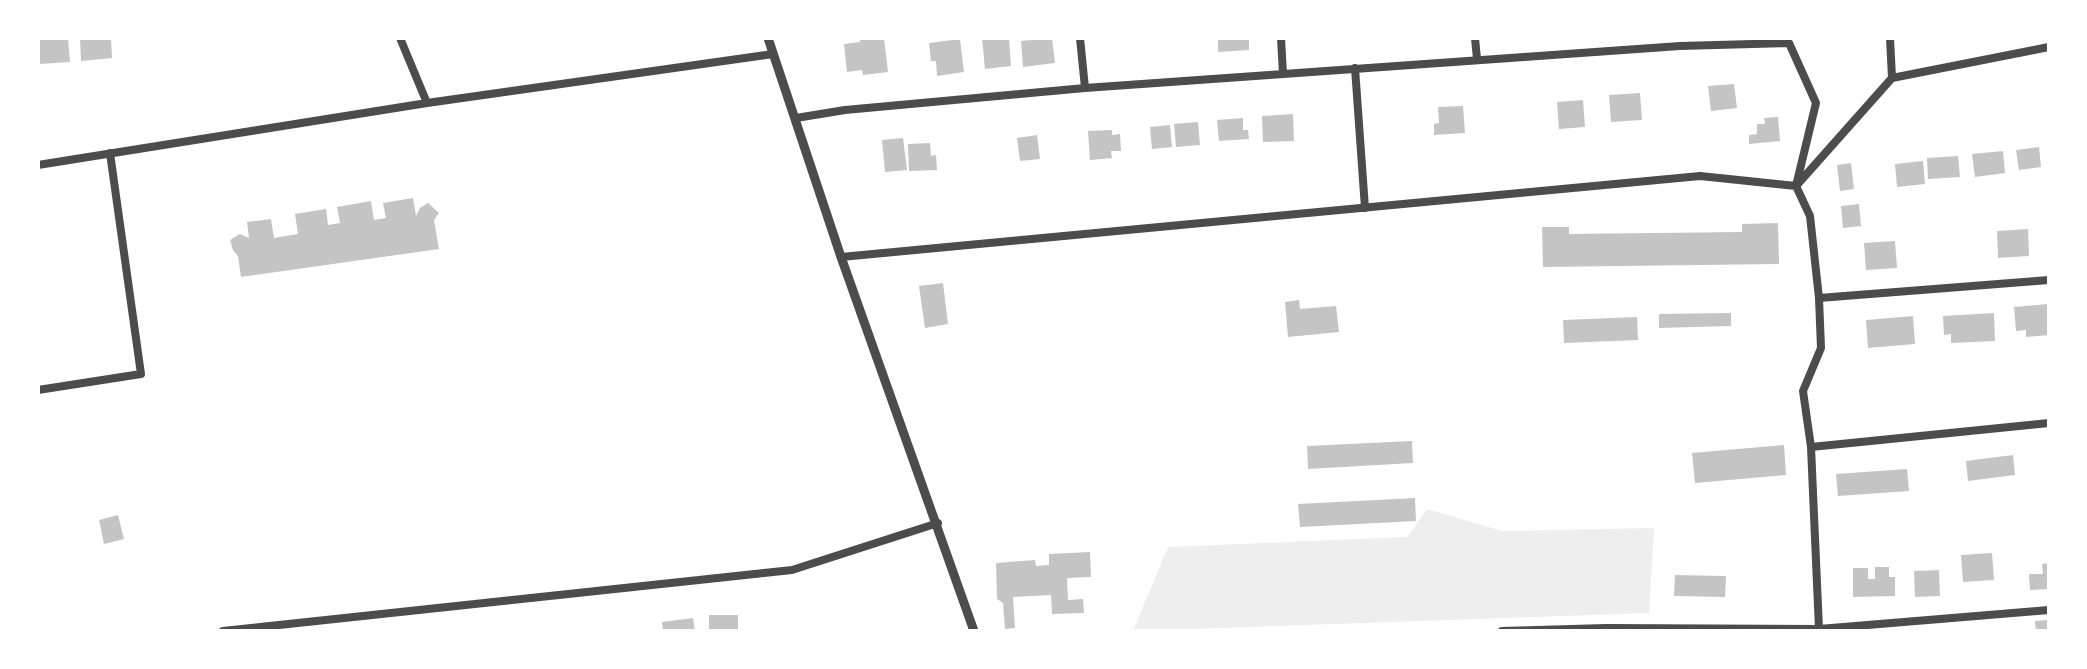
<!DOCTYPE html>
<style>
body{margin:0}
#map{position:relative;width:2087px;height:669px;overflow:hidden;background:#fff;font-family:"DM Sans",sans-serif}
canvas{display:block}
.frame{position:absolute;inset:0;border:40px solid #fff;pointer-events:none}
</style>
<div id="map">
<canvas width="2087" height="669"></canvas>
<div class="frame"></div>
</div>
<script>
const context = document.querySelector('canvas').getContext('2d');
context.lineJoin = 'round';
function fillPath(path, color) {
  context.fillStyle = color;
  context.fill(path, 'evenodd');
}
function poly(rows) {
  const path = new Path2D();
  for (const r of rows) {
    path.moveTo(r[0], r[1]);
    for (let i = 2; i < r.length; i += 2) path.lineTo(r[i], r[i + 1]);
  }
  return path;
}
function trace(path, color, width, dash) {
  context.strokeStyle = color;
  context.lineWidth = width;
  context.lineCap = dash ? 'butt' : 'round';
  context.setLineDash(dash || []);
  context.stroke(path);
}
fillPath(poly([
 [1427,509,1502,531,1654,528,1649,613,1133,631,1168,547,1407,537]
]), '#eee');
fillPath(poly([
 [38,38,68,38,70,62,39,64],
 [80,38,111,38,112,58,81,61],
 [860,38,884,38,888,72,863,75,862,70,847,72,844,44,860,42],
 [982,38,1009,38,1011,66,985,69],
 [1052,38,1055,63,1023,67,1021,41],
 [1218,38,1249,38,1249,50,1218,52],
 [960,39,964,72,937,76,936,61,931,61,929,43],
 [1734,84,1737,108,1711,111,1708,86],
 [1640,93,1642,120,1611,122,1609,95],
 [1583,100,1585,127,1559,129,1557,102],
 [1463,106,1465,133,1434,135,1434,124,1439,123,1438,107],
 [1293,114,1294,141,1263,142,1262,116],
 [1778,117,1780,141,1749,144,1749,135,1757,134,1757,124,1765,124,1764,118],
 [1243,118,1243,130,1248,130,1249,139,1219,141,1217,120],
 [1198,122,1200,145,1176,147,1174,124],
 [1170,125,1172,147,1152,149,1150,127],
 [1112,130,1112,135,1120,134,1121,151,1111,151,1112,158,1090,160,1088,131],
 [1037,135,1040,159,1020,161,1017,138],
 [903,138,907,170,885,172,882,140],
 [930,143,931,156,936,155,937,170,909,171,908,144],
 [2039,147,2041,167,2019,170,2016,150],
 [2003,151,2005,173,1975,177,1972,154],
 [1958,156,1960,177,1928,179,1927,158],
 [1923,161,1925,184,1897,187,1895,164],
 [1851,163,1854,189,1840,191,1837,165],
 [413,198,416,216,420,208,428,203,439,213,434,220,439,249,241,277,238,256,233,250,230,240,240,234,249,238,247,222,271,219,274,238,298,234,295,214,326,209,328,225,340,223,337,207,371,201,374,220,386,218,383,203],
 [1859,204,1861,226,1843,228,1841,206],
 [1778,223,1779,264,1543,267,1542,227,1569,227,1569,234,1742,232,1742,224],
 [2028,229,2029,256,1998,258,1997,231],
 [1895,241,1897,268,1866,270,1864,243],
 [943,283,948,324,925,328,919,286],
 [1299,300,1300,309,1336,306,1339,332,1288,337,1285,302],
 [2049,304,2049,335,2026,337,2026,330,2016,331,2014,307],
 [1731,313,1731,326,1659,328,1659,314],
 [1994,313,1995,341,1951,343,1951,334,1944,335,1943,316],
 [1913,316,1915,344,1868,348,1866,320],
 [1637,317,1638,340,1564,343,1563,320],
 [1412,441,1413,463,1308,469,1307,446],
 [1784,445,1786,475,1695,483,1692,453],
 [2013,455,2015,475,1968,481,1966,461],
 [1907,469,1909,491,1838,496,1836,474],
 [1415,498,1416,521,1300,527,1298,504],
 [118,515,124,539,104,544,99,520],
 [1090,552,1091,577,1067,578,1068,600,1083,599,1084,613,1052,614,1051,595,1013,597,1015,628,1005,629,1003,603,997,599,996,563,1035,560,1036,566,1049,565,1049,554],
 [1992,553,1994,580,1963,582,1961,555],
 [2049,563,2049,589,2030,590,2029,574,2043,574,2042,564],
 [1875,567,1889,567,1889,577,1895,577,1895,596,1853,597,1853,568,1868,568,1868,579,1875,579],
 [1939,570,1940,596,1915,597,1914,571],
 [1675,575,1726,576,1725,597,1674,596],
 [709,615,738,615,738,631,709,631],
 [693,618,695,631,663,631,662,622],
 [2049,620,2049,631,2036,631,2035,621]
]), '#c4c4c4');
trace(poly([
 [400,38,427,103],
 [1080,38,1085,88],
 [1281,38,1283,74],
 [1475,38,1477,59],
 [1355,68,1365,208],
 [1892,78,2049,47],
 [796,118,845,110,1085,88,1680,46,1789,43,1816,103,1796,186,1810,216,1819,298,1821,348,1803,391,1811,447,1819,629],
 [38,165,427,103,773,54],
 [1796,186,1892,78,1890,38],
 [841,257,1700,176,1796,186],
 [1819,298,2049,280],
 [38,390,141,374,110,153],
 [1811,447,2049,423],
 [223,631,792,570,938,523],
 [1502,631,1606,628,1819,629,2049,610]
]), '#4c4c4c', 8);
trace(poly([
 [768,38,841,257,974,631]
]), '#4c4c4c', 9);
</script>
